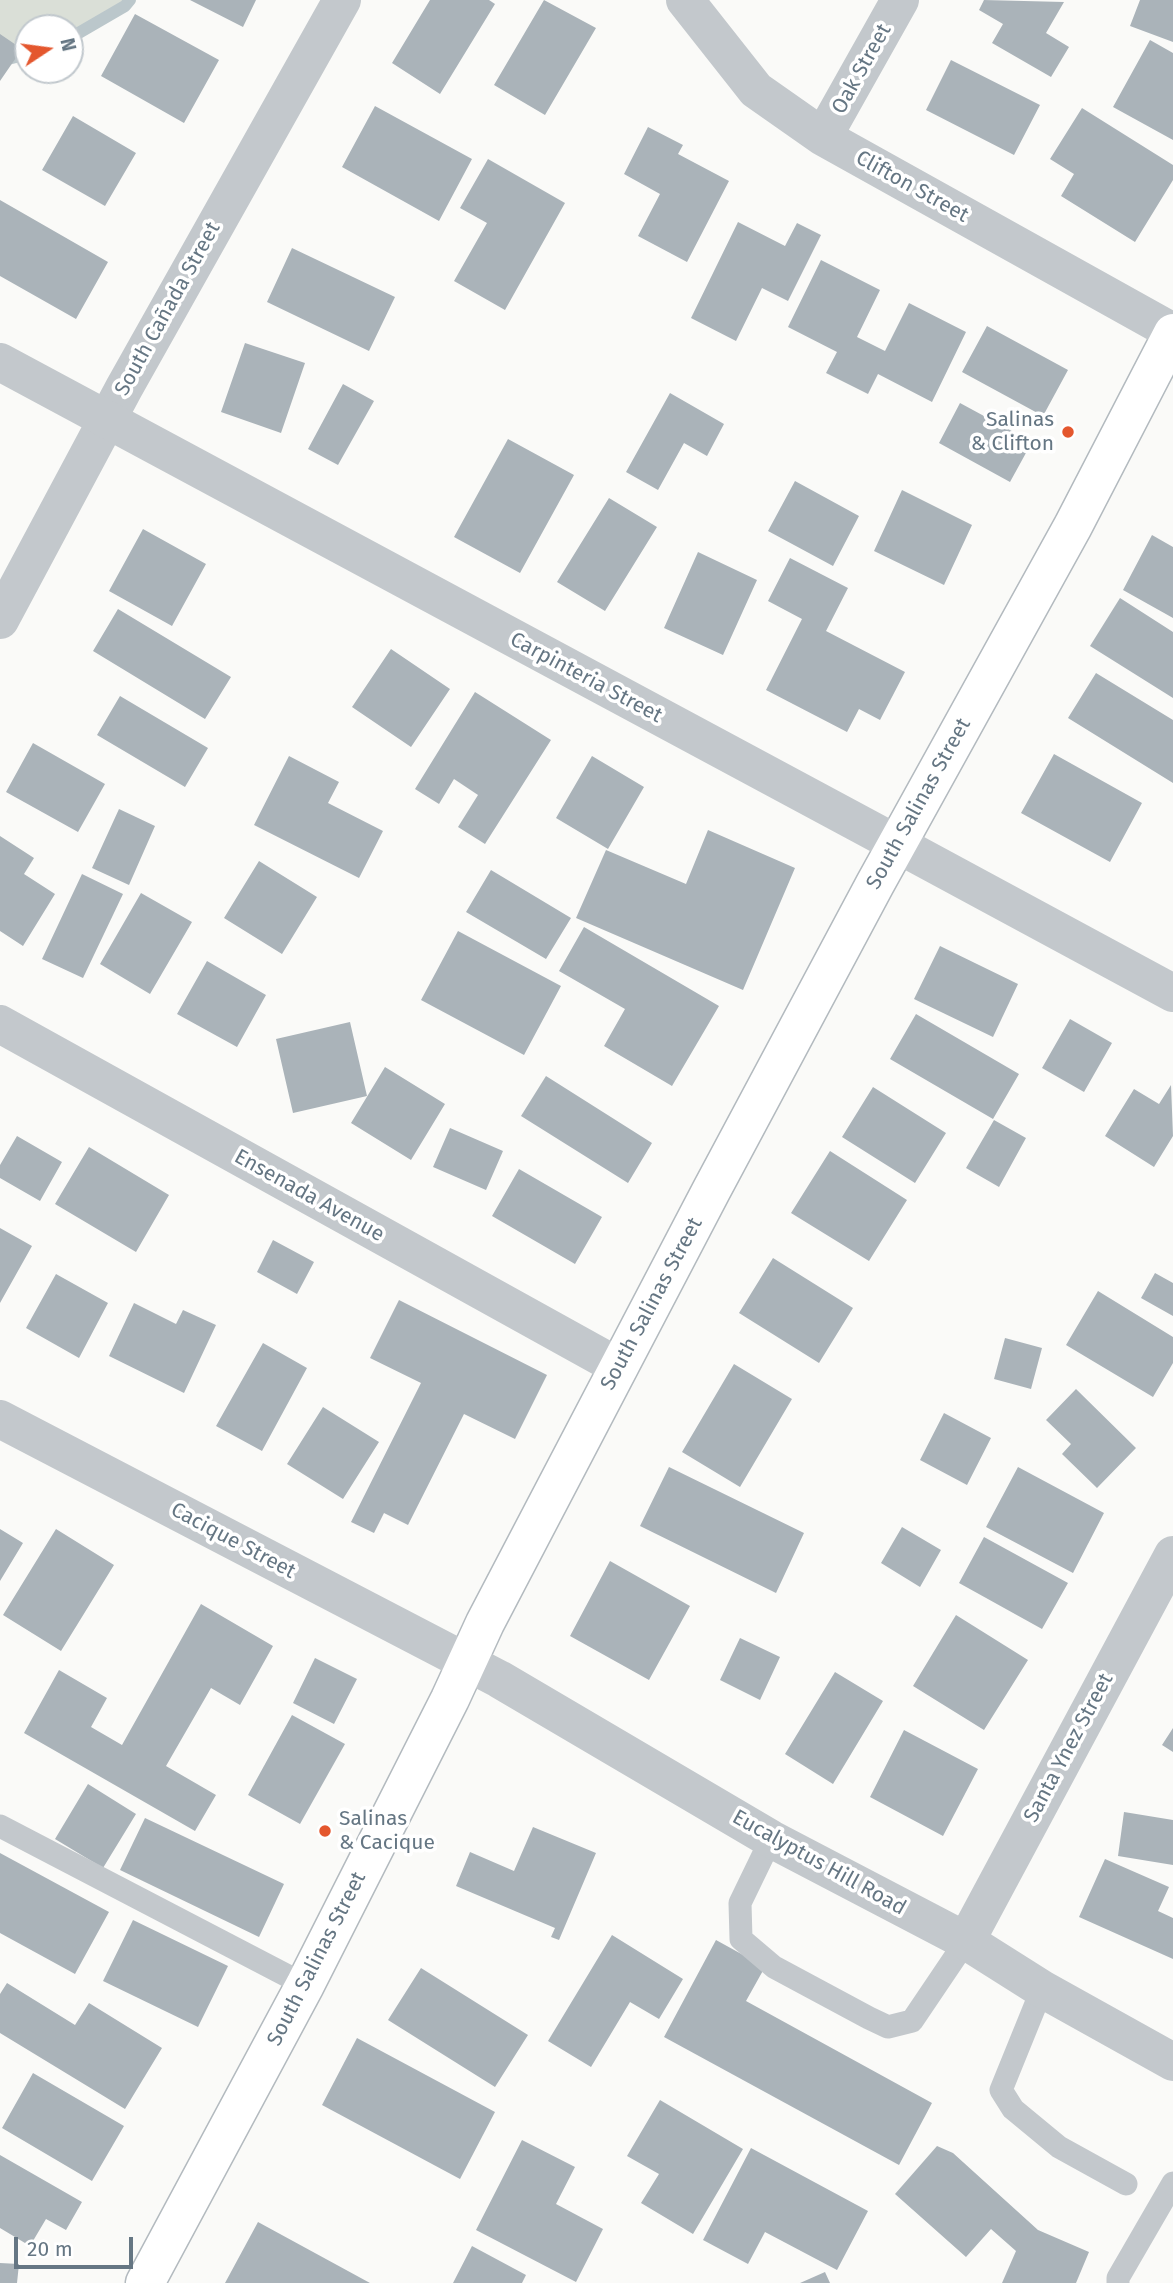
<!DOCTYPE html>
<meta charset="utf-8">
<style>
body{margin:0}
#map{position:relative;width:1173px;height:2283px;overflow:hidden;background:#fafaf8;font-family:"Fira Sans",sans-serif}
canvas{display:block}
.north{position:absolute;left:14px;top:14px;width:70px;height:70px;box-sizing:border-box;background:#fff;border:2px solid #c1c8cd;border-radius:50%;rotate:77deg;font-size:19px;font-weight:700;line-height:28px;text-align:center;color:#657683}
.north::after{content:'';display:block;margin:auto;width:24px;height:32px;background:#e4572e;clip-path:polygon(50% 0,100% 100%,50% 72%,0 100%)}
.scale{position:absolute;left:14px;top:2237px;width:119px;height:32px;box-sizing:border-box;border:4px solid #657683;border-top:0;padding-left:9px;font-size:21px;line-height:24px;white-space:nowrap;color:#657683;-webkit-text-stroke:5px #fff;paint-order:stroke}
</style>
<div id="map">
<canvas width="1173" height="2283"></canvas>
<div class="north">N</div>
<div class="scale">20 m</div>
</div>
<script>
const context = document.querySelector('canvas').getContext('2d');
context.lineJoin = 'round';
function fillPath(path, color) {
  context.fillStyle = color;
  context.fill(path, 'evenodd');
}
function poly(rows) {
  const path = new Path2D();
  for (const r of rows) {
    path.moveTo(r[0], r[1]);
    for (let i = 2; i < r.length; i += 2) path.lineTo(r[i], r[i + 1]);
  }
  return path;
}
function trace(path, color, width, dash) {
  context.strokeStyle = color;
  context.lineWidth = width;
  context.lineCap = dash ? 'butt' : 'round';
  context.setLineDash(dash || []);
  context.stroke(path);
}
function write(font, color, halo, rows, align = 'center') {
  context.font = font + ' "Fira Sans",sans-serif';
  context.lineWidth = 7;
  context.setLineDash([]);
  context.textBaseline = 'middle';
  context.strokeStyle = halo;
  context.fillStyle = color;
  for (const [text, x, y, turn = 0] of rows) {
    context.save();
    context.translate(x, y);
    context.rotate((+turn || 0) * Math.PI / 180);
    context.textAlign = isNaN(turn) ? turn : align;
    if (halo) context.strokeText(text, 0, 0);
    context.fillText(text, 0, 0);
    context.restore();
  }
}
fillPath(poly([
 [0,0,130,0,125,6,70,38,70,28,28,28,28,54,0,61]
]), '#dadfd7');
trace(poly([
 [70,38,125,6,130,0],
 [0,61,28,54]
]), '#bbc7cb', 12);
fillPath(poly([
 [190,0,256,0,243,27],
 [430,0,489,0,495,4,440,94,392,63],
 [544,0,596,28,545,115,494,85],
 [984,0,1064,2,1046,33,1069,47,1051,77,992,43,1003,24,979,10],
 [1140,0,1173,0,1173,42,1130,26],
 [135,14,219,60,184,123,101,76],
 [0,34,22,49,0,81],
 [1150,40,1173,53,1173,140,1113,107],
 [951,60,1040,105,1014,155,926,110],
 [375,106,472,159,439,221,342,167],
 [1082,108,1173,165,1173,180,1135,242,1061,196,1074,174,1050,159],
 [73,116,136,153,105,206,42,170],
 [648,127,683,145,678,154,729,181,687,262,638,236,660,194,624,174],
 [488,159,565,203,505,310,454,281,487,223,460,208],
 [0,200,108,262,76,319,0,276],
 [738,222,785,246,797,223,821,235,788,301,762,288,736,341,691,318],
 [292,248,395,297,369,351,267,302],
 [821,260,880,290,857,337,885,351,909,303,966,332,932,402,878,374,868,394,826,373,837,352,788,327],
 [987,326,1068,370,1043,416,962,372],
 [245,343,305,363,281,433,221,412],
 [343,384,374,401,338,465,308,449],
 [670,393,724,424,707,456,684,443,658,490,626,472],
 [960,403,1032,442,1010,482,939,443],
 [508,439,574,475,520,573,454,537],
 [795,481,859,516,833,566,768,531],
 [902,490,972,525,944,585,874,551],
 [609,498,657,527,605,611,557,582],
 [143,529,206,564,172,626,109,591],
 [1152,535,1173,547,1173,618,1123,590],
 [698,552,757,580,723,655,664,628],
 [790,558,848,588,826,631,905,672,880,720,859,709,847,732,766,690,802,619,768,601],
 [1120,598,1173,632,1173,698,1090,646],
 [118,609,231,677,205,719,93,651],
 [391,649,450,689,411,747,352,707],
 [1096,673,1173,720,1173,783,1068,718],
 [475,692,551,740,485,844,458,827,478,795,454,779,439,804,415,789],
 [120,696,208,748,185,787,97,735],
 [33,743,105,784,78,832,6,792],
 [1054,754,1142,803,1110,862,1021,813],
 [289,756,339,782,328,803,383,831,359,878,254,825],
 [592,756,644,787,608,849,556,818],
 [119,809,155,826,129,885,92,868],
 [708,830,795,868,743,990,576,918,606,850,686,884],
 [0,836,34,858,24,874,55,894,23,946,0,931],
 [259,861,317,897,282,954,224,918],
 [491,870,571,918,546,959,466,912],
 [82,874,123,894,83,978,42,959],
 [141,893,192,922,150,994,100,964],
 [584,927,719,1006,672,1086,604,1046,625,1009,559,971],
 [458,931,561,986,524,1055,421,1000],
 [940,946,1018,984,993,1037,914,999],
 [207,961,266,995,237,1047,177,1014],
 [916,1014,1019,1074,993,1119,890,1059],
 [1070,1019,1112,1043,1084,1092,1042,1068],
 [350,1022,367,1096,293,1113,276,1039],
 [385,1067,445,1104,411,1160,351,1123],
 [546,1076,652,1143,628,1183,521,1116],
 [1171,1085,1173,1136,1154,1167,1105,1136,1134,1089,1159,1104],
 [873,1087,946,1133,915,1183,842,1137],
 [994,1120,1026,1138,999,1187,966,1168],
 [450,1128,503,1151,486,1190,433,1167],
 [17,1136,62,1162,40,1201,0,1178,0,1165],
 [89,1147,169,1195,136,1252,55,1204],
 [830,1151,907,1200,869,1261,791,1213],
 [519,1169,602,1217,575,1264,492,1216],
 [0,1228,32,1246,0,1303],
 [273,1240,314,1262,297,1294,257,1272],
 [773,1258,853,1308,819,1363,739,1313],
 [1155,1273,1173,1283,1173,1316,1141,1298],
 [56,1274,108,1303,79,1358,26,1328],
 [1098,1291,1173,1337,1173,1363,1153,1397,1066,1345],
 [399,1300,547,1375,515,1439,464,1414,408,1525,384,1513,374,1533,351,1522,421,1383,370,1358],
 [134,1303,176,1324,183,1310,216,1325,184,1393,109,1356],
 [1005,1338,1042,1348,1031,1389,994,1379],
 [263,1343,307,1368,262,1451,216,1426],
 [734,1364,792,1399,740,1487,682,1452],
 [1076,1389,1136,1448,1097,1488,1062,1454,1071,1444,1046,1420],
 [323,1407,379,1442,343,1499,287,1464],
 [944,1413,991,1438,967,1485,920,1460],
 [669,1467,804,1533,776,1593,640,1526],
 [1018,1467,1104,1513,1073,1573,986,1527],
 [902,1527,941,1550,920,1587,881,1563],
 [0,1529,23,1543,0,1581],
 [56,1529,114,1565,61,1651,3,1615],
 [984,1537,1068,1583,1042,1629,959,1583],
 [610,1561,690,1606,649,1680,570,1636],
 [201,1604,273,1646,240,1705,211,1688,166,1766,216,1795,195,1831,24,1733,59,1670,107,1698,91,1727,122,1745],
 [956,1615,1028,1660,984,1730,913,1686],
 [740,1638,780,1657,760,1700,720,1680],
 [315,1658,357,1679,334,1724,293,1703],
 [835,1672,883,1701,833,1784,785,1754],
 [292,1715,345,1744,300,1824,248,1795],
 [1173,1728,1173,1752,1162,1745],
 [904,1730,978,1769,943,1836,870,1797],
 [88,1784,136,1814,103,1868,55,1839],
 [1124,1812,1173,1820,1173,1865,1118,1856],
 [145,1818,284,1884,259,1937,120,1870],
 [533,1827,596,1853,559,1940,551,1937,555,1928,456,1886,470,1852,514,1871],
 [0,1853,109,1912,75,1974,0,1933],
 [1105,1859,1169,1887,1158,1911,1173,1918,1173,1959,1079,1917],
 [133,1920,228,1966,198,2027,103,1981],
 [612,1935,683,1979,659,2019,630,2002,591,2067,548,2041],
 [716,1940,765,1967,746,2001,932,2103,899,2165,664,2037],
 [421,1968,528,2035,495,2087,388,2020],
 [7,1983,75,2025,89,2003,162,2048,125,2109,0,2033,0,1994],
 [357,2038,495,2112,460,2179,322,2105],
 [33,2073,124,2126,92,2181,2,2128],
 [660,2100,743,2149,693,2234,641,2203,659,2174,627,2156],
 [522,2140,575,2167,556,2204,603,2229,576,2282,476,2230],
 [937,2146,953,2153,1038,2230,1089,2252,1076,2283,1002,2283,1016,2251,991,2229,966,2257,895,2194],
 [751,2148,868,2211,837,2270,765,2232,748,2264,703,2240],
 [0,2155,82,2202,66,2230,46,2219,30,2246,0,2228],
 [258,2222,370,2283,225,2283],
 [472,2246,526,2275,522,2283,453,2283],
 [0,2263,19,2264,17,2283,0,2283],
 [825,2272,830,2283,800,2283]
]), '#aab3b9');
const secondary = poly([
 [145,2283,305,1985,450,1699,485,1623,711,1191,875,884,1073,526,1173,333]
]);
trace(secondary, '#b3babf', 41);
trace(poly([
 [0,1826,305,1985],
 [771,1839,740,1903,741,1939,774,1967,869,2018,888,2027,912,2021,966,1941],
 [1042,1989,1001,2090,1013,2109,1059,2147,1126,2184],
 [1118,2283,1118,2278,1173,2183]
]), '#c3c8cc', 23);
trace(poly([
 [685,0,756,90,823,137,1173,332],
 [823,137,900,0],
 [0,620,124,388,342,0],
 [897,844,1173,993],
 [0,1024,619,1367],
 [0,1419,499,1679,771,1839,966,1941,1042,1989,1173,2062],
 [966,1941,1173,1555]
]), '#c3c8cc', 38);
trace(poly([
 [0,362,897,844]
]), '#c3c8cc', 38);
trace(secondary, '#fff', 38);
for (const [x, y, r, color] of [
 [1068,432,7,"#e4572e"],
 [325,1831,7,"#e4572e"]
]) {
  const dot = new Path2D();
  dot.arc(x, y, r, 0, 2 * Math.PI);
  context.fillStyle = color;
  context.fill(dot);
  trace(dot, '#fff', 2.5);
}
write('21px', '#657683', '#fff', [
 ["Oak Street",862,69,-61],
 ["Clifton Street",912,187,29],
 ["South Cañada Street",168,309,-61],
 ["Carpinteria Street",586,678,28],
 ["South Salinas Street",919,804,-61],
 ["Ensenada Avenue",309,1196,29],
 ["South Salinas Street",652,1304,-62],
 ["Cacique Street",233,1541,28],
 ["Santa Ynez Street",1069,1748,-62],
 ["Eucalyptus Hill Road",819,1863,29],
 ["South Salinas Street",317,1959,-63]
]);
write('21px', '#657683', '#fff', [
 ["Salinas",1054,420],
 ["& Clifton",1054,444],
 ["Salinas",339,1819,"left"],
 ["& Cacique",339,1843,"left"]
], 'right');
</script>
